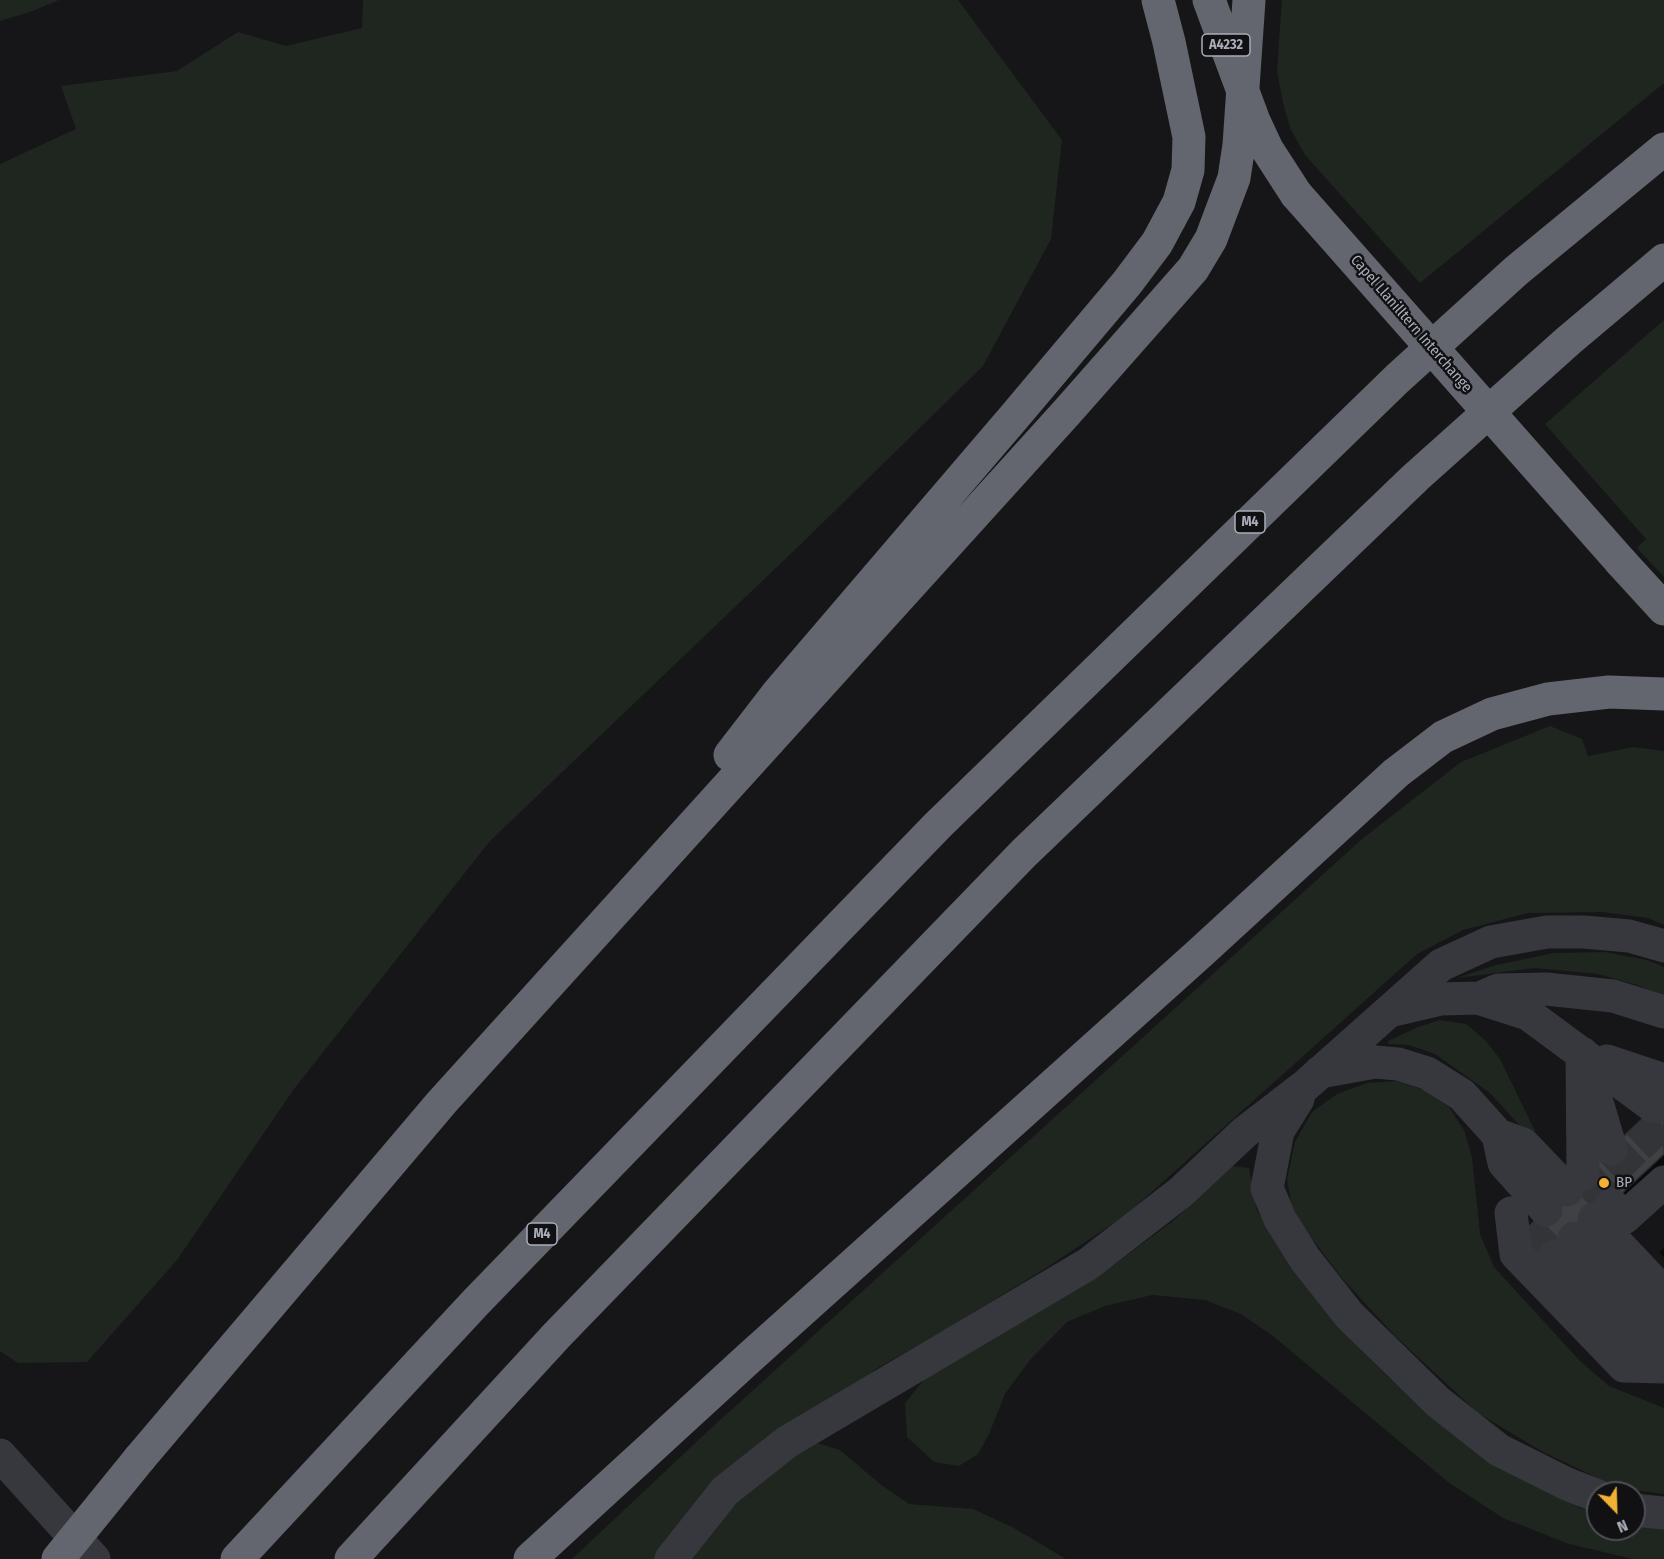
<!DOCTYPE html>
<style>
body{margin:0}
#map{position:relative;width:1664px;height:1559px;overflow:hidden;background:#161618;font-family:"Fira Sans Condensed",sans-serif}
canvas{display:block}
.north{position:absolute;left:1586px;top:1481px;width:60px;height:60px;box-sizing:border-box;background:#111113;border:2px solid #4d4f55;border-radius:50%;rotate:157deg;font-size:16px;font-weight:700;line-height:24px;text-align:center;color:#a8adb8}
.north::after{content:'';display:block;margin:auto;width:21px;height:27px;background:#f2b134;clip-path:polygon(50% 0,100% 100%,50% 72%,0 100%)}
</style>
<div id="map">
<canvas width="1664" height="1559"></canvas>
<div class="north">N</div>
</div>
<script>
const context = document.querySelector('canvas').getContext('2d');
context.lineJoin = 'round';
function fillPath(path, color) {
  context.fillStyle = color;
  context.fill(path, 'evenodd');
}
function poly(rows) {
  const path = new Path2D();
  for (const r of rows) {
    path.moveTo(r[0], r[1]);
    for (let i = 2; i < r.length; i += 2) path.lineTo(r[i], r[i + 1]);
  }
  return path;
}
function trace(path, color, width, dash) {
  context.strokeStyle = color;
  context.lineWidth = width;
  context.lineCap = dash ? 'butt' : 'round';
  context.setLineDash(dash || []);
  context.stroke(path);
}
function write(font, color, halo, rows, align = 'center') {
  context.font = font + ' "Fira Sans Condensed",sans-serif';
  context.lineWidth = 5;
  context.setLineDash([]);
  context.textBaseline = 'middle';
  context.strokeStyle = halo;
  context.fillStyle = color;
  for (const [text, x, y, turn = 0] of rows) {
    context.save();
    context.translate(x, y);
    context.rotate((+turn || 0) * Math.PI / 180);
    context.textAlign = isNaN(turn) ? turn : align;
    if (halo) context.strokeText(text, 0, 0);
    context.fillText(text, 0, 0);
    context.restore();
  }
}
fillPath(poly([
 [0,0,59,0,33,11,0,21],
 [363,0,958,0,1062,140,1051,239,983,366,800,545,490,841,294,1089,177,1260,87,1362,18,1363,0,1351,0,164,76,129,61,86,177,71,238,32,286,46,362,28],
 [1282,0,1664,0,1664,83,1420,283,1305,155,1291,130,1283,103,1277,71],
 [1664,320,1664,577,1637,548,1646,539,1545,424],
 [1550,726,1582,739,1588,756,1633,747,1664,751,1664,925,1648,918,1602,912,1528,913,1463,930,1417,954,1126,1215,1046,1268,945,1330,876,1369,658,1559,572,1559,708,1431,1362,839,1461,762],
 [1605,952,1647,960,1664,967,1664,997,1637,985,1598,974,1535,968,1457,978,1496,965,1554,953],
 [1440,1020,1466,1024,1485,1040,1500,1059,1535,1131,1531,1138,1490,1093,1435,1054,1409,1045,1388,1044,1388,1041,1418,1027],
 [1396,1081,1424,1090,1449,1107,1464,1130,1472,1157,1480,1234,1494,1267,1580,1361,1609,1386,1664,1408,1664,1494,1619,1488,1543,1452,1478,1413,1394,1335,1341,1277,1302,1225,1291,1204,1287,1179,1295,1142,1312,1112,1337,1094,1367,1083],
 [1232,1166,1249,1168,1257,1210,1293,1269,1328,1315,1387,1376,1453,1434,1578,1503,1578,1507,1598,1513,1598,1529,1634,1529,1634,1522,1664,1529,1664,1559,1633,1559,1569,1544,1503,1518,1448,1482,1273,1336,1241,1314,1205,1300,1152,1295,1105,1306,1067,1322,1030,1360,1005,1394,989,1434,978,1454,959,1466,934,1462,907,1437,905,1403,932,1370,1114,1265,1173,1221],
 [817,1443,840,1450,880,1484,909,1504,973,1509,1012,1527,1066,1559,689,1559,737,1502,773,1469]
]), '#1e261f');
fillPath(poly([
 [1664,1101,1664,1192,1567,1283],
 [1664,1248,1664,1257,1659,1252]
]), '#0007');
const building = poly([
 [1664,1098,1664,1154,1546,1264,1519,1236,1664,1098]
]);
fillPath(building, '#404145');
trace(building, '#303034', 1.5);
trace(poly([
 [1639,1123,1664,1150],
 [1611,1149,1639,1178],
 [1583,1174,1611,1204],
 [1526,1229,1554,1256]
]), '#333438', 33, [33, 16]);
trace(poly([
 [1482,997,1498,990,1546,989,1613,996,1664,1012],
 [1394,1010,1441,999,1478,998,1528,1014,1654,1107],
 [1582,1053,1583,1174],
 [1607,1061,1664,1080],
 [1320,1072,1375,1062,1398,1064,1427,1073,1462,1095,1498,1135,1523,1144,1567,1190],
 [1593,1089,1611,1149],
 [1298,1099,1278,1131,1267,1188,1280,1219,1305,1259,1349,1315,1438,1402,1499,1450,1567,1484,1598,1496],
 [1498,1135,1504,1163,1546,1210],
 [1611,1204,1624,1218,1664,1182],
 [1511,1213,1516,1254,1624,1366,1664,1367],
 [1594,1219,1664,1293],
 [1574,1238,1664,1332],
 [1554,1256,1647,1354,1664,1364],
 [0,1455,94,1559],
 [1634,1510,1664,1513],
 [671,1559,725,1491,787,1442,1088,1264,1181,1192,1245,1132,1306,1085,1441,965,1491,942,1547,932,1584,932,1629,936,1664,946]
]), '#37383d', 33);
trace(poly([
 [1209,0,1254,121,1267,149,1296,194],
 [1621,562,1664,609],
 [730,755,777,694,1014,417,1127,283,1157,243,1179,202,1188,170,1189,137,1169,42,1158,0],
 [140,1458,442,1102,1067,412,1193,269,1211,239,1234,178,1239,145,1249,0],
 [237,1559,476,1302,938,825,1397,379,1516,271,1664,149],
 [351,1559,557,1335,1024,853,1416,477,1568,341,1664,260],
 [530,1559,749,1358,1200,953,1396,773,1443,737,1492,714,1548,699,1609,692,1664,694]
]), '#63666e', 33);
trace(poly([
 [1296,194,1621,562],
 [58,1559,140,1458]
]), '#63666e', 33);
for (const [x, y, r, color] of [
 [1604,1183,6,"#f2b134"]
]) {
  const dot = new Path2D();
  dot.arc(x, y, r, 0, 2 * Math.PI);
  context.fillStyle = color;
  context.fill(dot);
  trace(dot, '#111113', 2);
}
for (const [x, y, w] of [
 [1226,45,48],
 [1250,522,30],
 [542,1234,30]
]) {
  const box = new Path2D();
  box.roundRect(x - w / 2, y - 11, w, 22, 4.5);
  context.fillStyle = '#111113';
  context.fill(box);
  trace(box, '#a8adb8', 1.5);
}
write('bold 14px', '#a8adb8', null, [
 ["A4232",1226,45],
 ["M4",1250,522],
 ["M4",542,1234]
]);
write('15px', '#a8adb8', '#111113', [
 ["Capel Llanilltern Interchange",1411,324,49]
]);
write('15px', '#a8adb8', '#111113', [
 ["BP",1616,1183]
], 'left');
</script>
